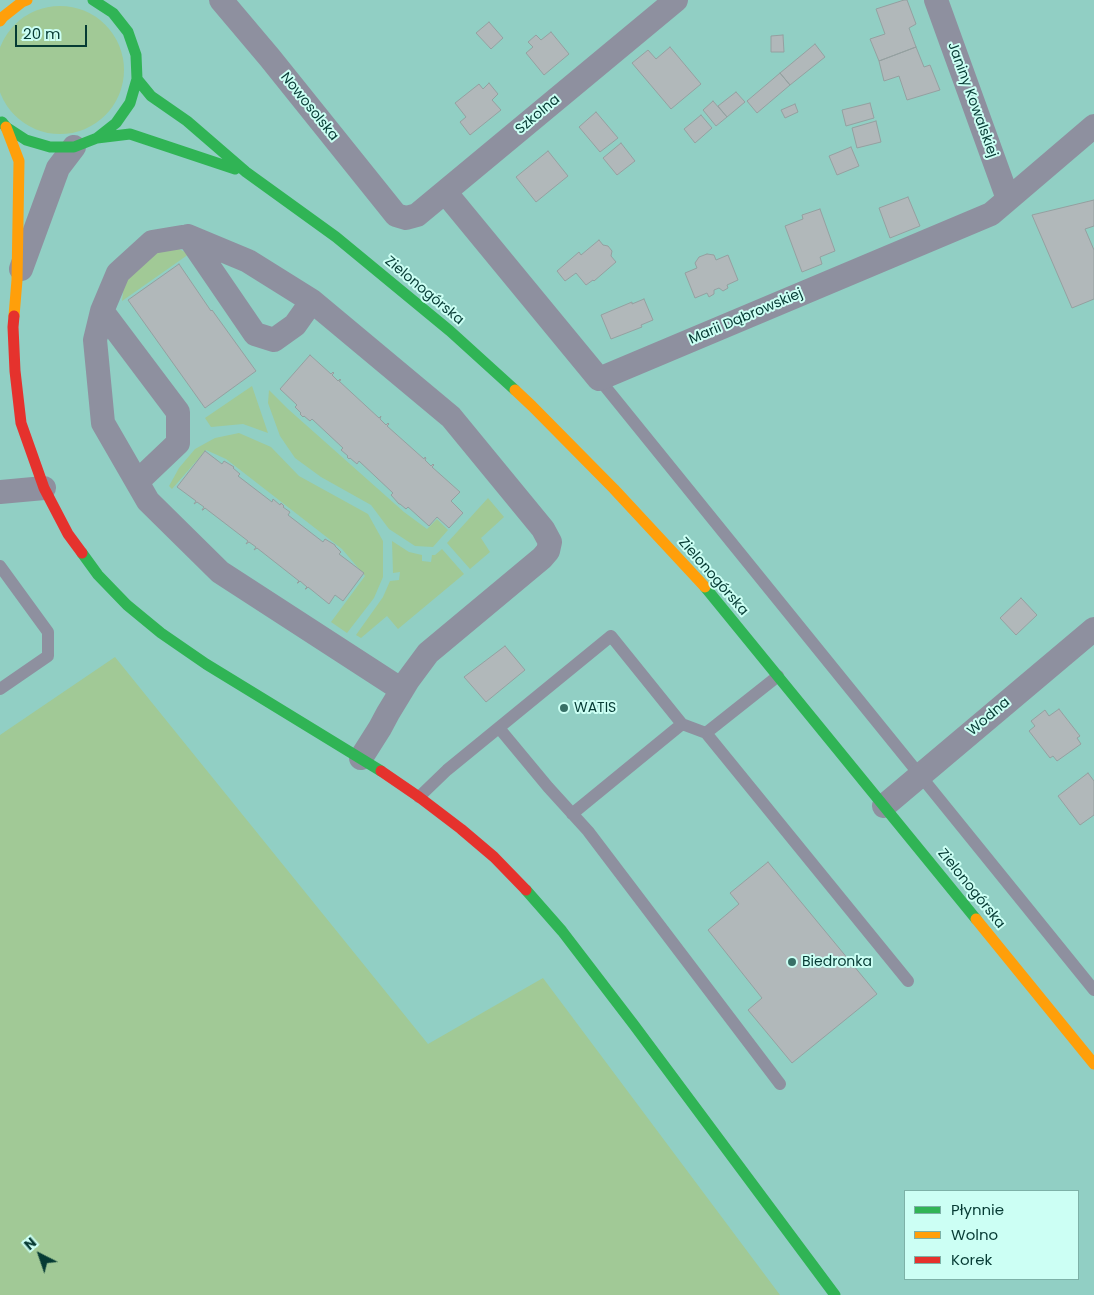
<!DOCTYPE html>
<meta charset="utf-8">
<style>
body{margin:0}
#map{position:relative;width:1094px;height:1295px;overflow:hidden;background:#91cfc4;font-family:Poppins,sans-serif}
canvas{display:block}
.legend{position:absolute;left:904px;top:1190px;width:175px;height:90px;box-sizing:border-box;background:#ccfff4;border:1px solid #7db1a7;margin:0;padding:6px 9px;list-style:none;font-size:15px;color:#063b34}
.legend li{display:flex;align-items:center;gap:10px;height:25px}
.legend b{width:25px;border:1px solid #7db1a7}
.north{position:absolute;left:15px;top:1230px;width:50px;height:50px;-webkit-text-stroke:4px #ccfff4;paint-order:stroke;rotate:319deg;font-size:14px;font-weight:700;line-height:20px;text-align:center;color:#063b34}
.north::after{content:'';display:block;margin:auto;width:18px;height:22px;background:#063b34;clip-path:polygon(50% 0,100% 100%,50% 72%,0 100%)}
.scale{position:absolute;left:15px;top:25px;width:72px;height:22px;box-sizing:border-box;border:2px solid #063b34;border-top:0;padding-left:6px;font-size:15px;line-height:18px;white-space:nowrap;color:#063b34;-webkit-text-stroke:4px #ccfff4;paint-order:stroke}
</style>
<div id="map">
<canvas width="1094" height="1295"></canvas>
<ul class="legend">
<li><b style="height:6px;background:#30b455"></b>Płynnie</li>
<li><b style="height:6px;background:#ff9f0a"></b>Wolno</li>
<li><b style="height:6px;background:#e5322d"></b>Korek</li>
</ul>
<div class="north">N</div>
<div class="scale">20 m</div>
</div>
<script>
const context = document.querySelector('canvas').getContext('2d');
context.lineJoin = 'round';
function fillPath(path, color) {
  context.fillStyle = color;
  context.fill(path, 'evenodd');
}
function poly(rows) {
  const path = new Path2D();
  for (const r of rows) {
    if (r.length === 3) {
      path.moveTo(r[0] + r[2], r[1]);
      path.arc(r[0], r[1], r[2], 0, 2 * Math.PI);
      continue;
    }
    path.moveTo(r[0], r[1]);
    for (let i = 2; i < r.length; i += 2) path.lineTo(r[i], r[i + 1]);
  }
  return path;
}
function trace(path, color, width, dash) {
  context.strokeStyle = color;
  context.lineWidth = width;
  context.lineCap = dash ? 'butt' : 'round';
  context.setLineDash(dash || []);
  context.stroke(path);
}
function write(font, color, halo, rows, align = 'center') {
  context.font = font + ' Poppins,sans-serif';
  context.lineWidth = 4;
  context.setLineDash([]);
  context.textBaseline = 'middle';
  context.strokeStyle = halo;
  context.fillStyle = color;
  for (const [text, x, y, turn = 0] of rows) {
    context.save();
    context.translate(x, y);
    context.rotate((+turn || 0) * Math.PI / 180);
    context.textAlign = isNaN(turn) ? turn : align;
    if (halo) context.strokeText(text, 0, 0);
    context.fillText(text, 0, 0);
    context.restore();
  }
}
fillPath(poly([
 [60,70,64],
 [173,246,189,254,122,301,125,276,147,254],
 [252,386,268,433,243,424,211,427,205,418],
 [269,390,288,409,404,512,427,529,437,519,448,530,433,547,415,546,389,529,371,505,321,477,295,458,280,436,268,403],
 [239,433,271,447,299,476,368,514,383,541,383,577,374,598,347,633,331,622,365,576,342,549,226,459,206,450,172,489,169,486,179,468,195,449,215,438],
 [488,498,504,517,481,538,490,552,470,569,447,543],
 [392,541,409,552,422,555,422,561,431,562,432,555,435,555,442,549,464,574,398,629,387,616,361,638,356,635,383,597,390,581,399,580,400,572,393,573],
 [115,657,428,1044,543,978,780,1295,0,1295,0,735]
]), '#a1c996');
const building = poly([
 [904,0,907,0,916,24,909,28,916,47,879,61,870,39,885,34,876,9,904,0],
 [489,22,503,38,491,49,476,33,489,22],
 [551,32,569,54,544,75,526,53,533,47,528,42,536,35,541,40,551,32],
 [783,35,784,52,771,52,771,36,783,35],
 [815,44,825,57,790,85,780,73,815,44],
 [670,47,701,84,671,109,632,63,648,50,656,59,670,47],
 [916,47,924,67,930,65,940,90,907,100,899,76,884,81,879,61,916,47],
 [780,73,790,85,757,113,747,101,780,73],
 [489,83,498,94,492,100,501,110,470,135,460,122,466,117,455,103,479,84,483,89,489,83],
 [736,92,745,102,727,117,718,106,736,92],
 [713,101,727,117,716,126,703,110,713,101],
 [870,103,874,118,846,126,842,110,870,103],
 [795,104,798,112,785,118,781,110,795,104],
 [596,112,618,138,600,152,579,127,596,112],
 [701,115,712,128,695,143,684,129,701,115],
 [876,121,881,142,857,148,852,128,876,121],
 [621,143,635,161,617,175,603,158,621,143],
 [851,147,859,166,837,175,829,156,851,147],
 [548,151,568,176,536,202,516,177,548,151],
 [908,197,920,226,890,238,879,208,908,197],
 [1094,200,1094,226,1085,229,1094,250,1094,299,1072,308,1032,215,1094,200],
 [820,209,835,251,820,257,822,264,802,272,785,226,803,219,802,215,820,209],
 [599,240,603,245,608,246,612,251,611,256,616,262,594,281,593,280,586,285,576,273,565,281,557,271,579,252,581,255,599,240],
 [707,254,714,255,716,260,728,255,738,280,727,285,728,288,723,291,719,288,714,290,714,294,709,297,707,293,695,298,685,273,697,268,695,263,699,257,707,254],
 [179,264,211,311,212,310,256,371,205,408,128,300,179,264],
 [644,299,653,320,641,325,642,327,611,339,601,315,632,302,632,304,644,299],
 [310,355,331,374,333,372,334,373,332,375,338,381,340,379,341,380,339,381,379,418,381,416,380,419,386,425,388,423,389,424,387,426,424,459,425,457,426,458,425,460,431,466,433,464,434,465,432,467,460,492,451,501,463,513,449,528,437,517,429,526,408,507,406,509,400,504,399,504,391,495,393,493,359,461,357,464,350,458,349,459,347,457,348,456,341,450,343,448,312,419,310,421,304,416,303,417,300,414,301,413,295,407,297,405,280,389,310,355],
 [205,451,222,464,224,461,234,467,233,468,240,474,238,476,272,502,273,499,280,505,281,503,284,506,283,507,290,512,288,515,323,542,325,539,335,545,335,546,341,552,339,554,364,573,343,601,335,595,329,604,308,587,306,589,305,589,307,587,300,581,298,583,297,583,299,581,257,548,254,550,256,547,249,542,246,544,248,541,205,508,203,510,202,510,204,507,197,502,194,504,196,501,177,487,205,451],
 [1021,598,1037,615,1016,635,1000,618,1021,598],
 [505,646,525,670,486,702,464,677,505,646],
 [1059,709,1080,736,1077,738,1081,744,1057,761,1053,756,1050,758,1029,731,1035,726,1031,721,1045,710,1049,716,1059,709],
 [1088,773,1094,781,1094,815,1080,825,1058,796,1088,773],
 [768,862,877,994,792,1063,748,1010,762,998,708,930,739,904,730,893,768,862]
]);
fillPath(building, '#b1b8ba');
trace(building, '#94a0a0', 1);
trace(poly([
 [599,379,1094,990],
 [0,566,48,632,48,656,0,689],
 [499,728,548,787,588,831,780,1084],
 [706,733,778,676],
 [419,797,447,770,611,636,682,724,706,733,908,981],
 [572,814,682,724]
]), '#8e909f', 12);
trace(poly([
 [221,0,270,58,396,215,406,218,417,215,676,0],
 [936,0,1008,199],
 [445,192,599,379,991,214,1094,126],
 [188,236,255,334,274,340,295,325,312,301],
 [21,269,58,168,74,147],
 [102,311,178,412,178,443,137,482],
 [0,492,44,488],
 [361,758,380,728,388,713,402,690,408,680,428,653,542,558,548,551,550,542,543,529,451,417,312,301,248,261,188,236,152,242,118,273,102,311,95,340,103,423,148,501,220,572,402,690],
 [884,806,1094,629]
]), '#8e909f', 24);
trace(poly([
 [137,79,151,96,187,121,246,172,336,237,450,331,515,390],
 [2,122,6,127,26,140,50,147,74,147,97,138,116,123,130,103,137,79,136,55,128,32,113,13,93,0],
 [97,138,130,134,235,169],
 [82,553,98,575,127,605,161,633,206,664,381,771],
 [705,587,976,919],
 [526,890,562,931,634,1025,835,1295]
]), '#30b455', 11);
trace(poly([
 [0,21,3,17,22,2,27,0],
 [6,127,19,161,17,280,14,316],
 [515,390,532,406,614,489,705,587],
 [976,919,1094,1064]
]), '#ff9f0a', 11);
trace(poly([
 [14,316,13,327,15,371,21,423,44,488,68,534,82,553],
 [381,771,419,797,461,829,494,857,526,890]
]), '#e5322d', 11);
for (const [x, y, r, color] of [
 [564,708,5,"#376f66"],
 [792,962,5,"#376f66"]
]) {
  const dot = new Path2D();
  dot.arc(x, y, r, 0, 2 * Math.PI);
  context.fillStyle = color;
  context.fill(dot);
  trace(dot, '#ccfff4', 2);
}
write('14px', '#063b34', '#ccfff4', [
 ["Janiny Kowalskiej",972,100,70],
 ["Nowosolska",309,107,51],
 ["Szkolna",538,115,-40],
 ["Zielonogórska",424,291,40],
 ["Marii Dąbrowskiej",746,317,-23],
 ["Zielonogórska",713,577,49],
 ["Wodna",989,717,-40],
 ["Zielonogórska",971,889,51]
]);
write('14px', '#063b34', '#ccfff4', [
 ["WATIS",574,708],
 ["Biedronka",802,962]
], 'left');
</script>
